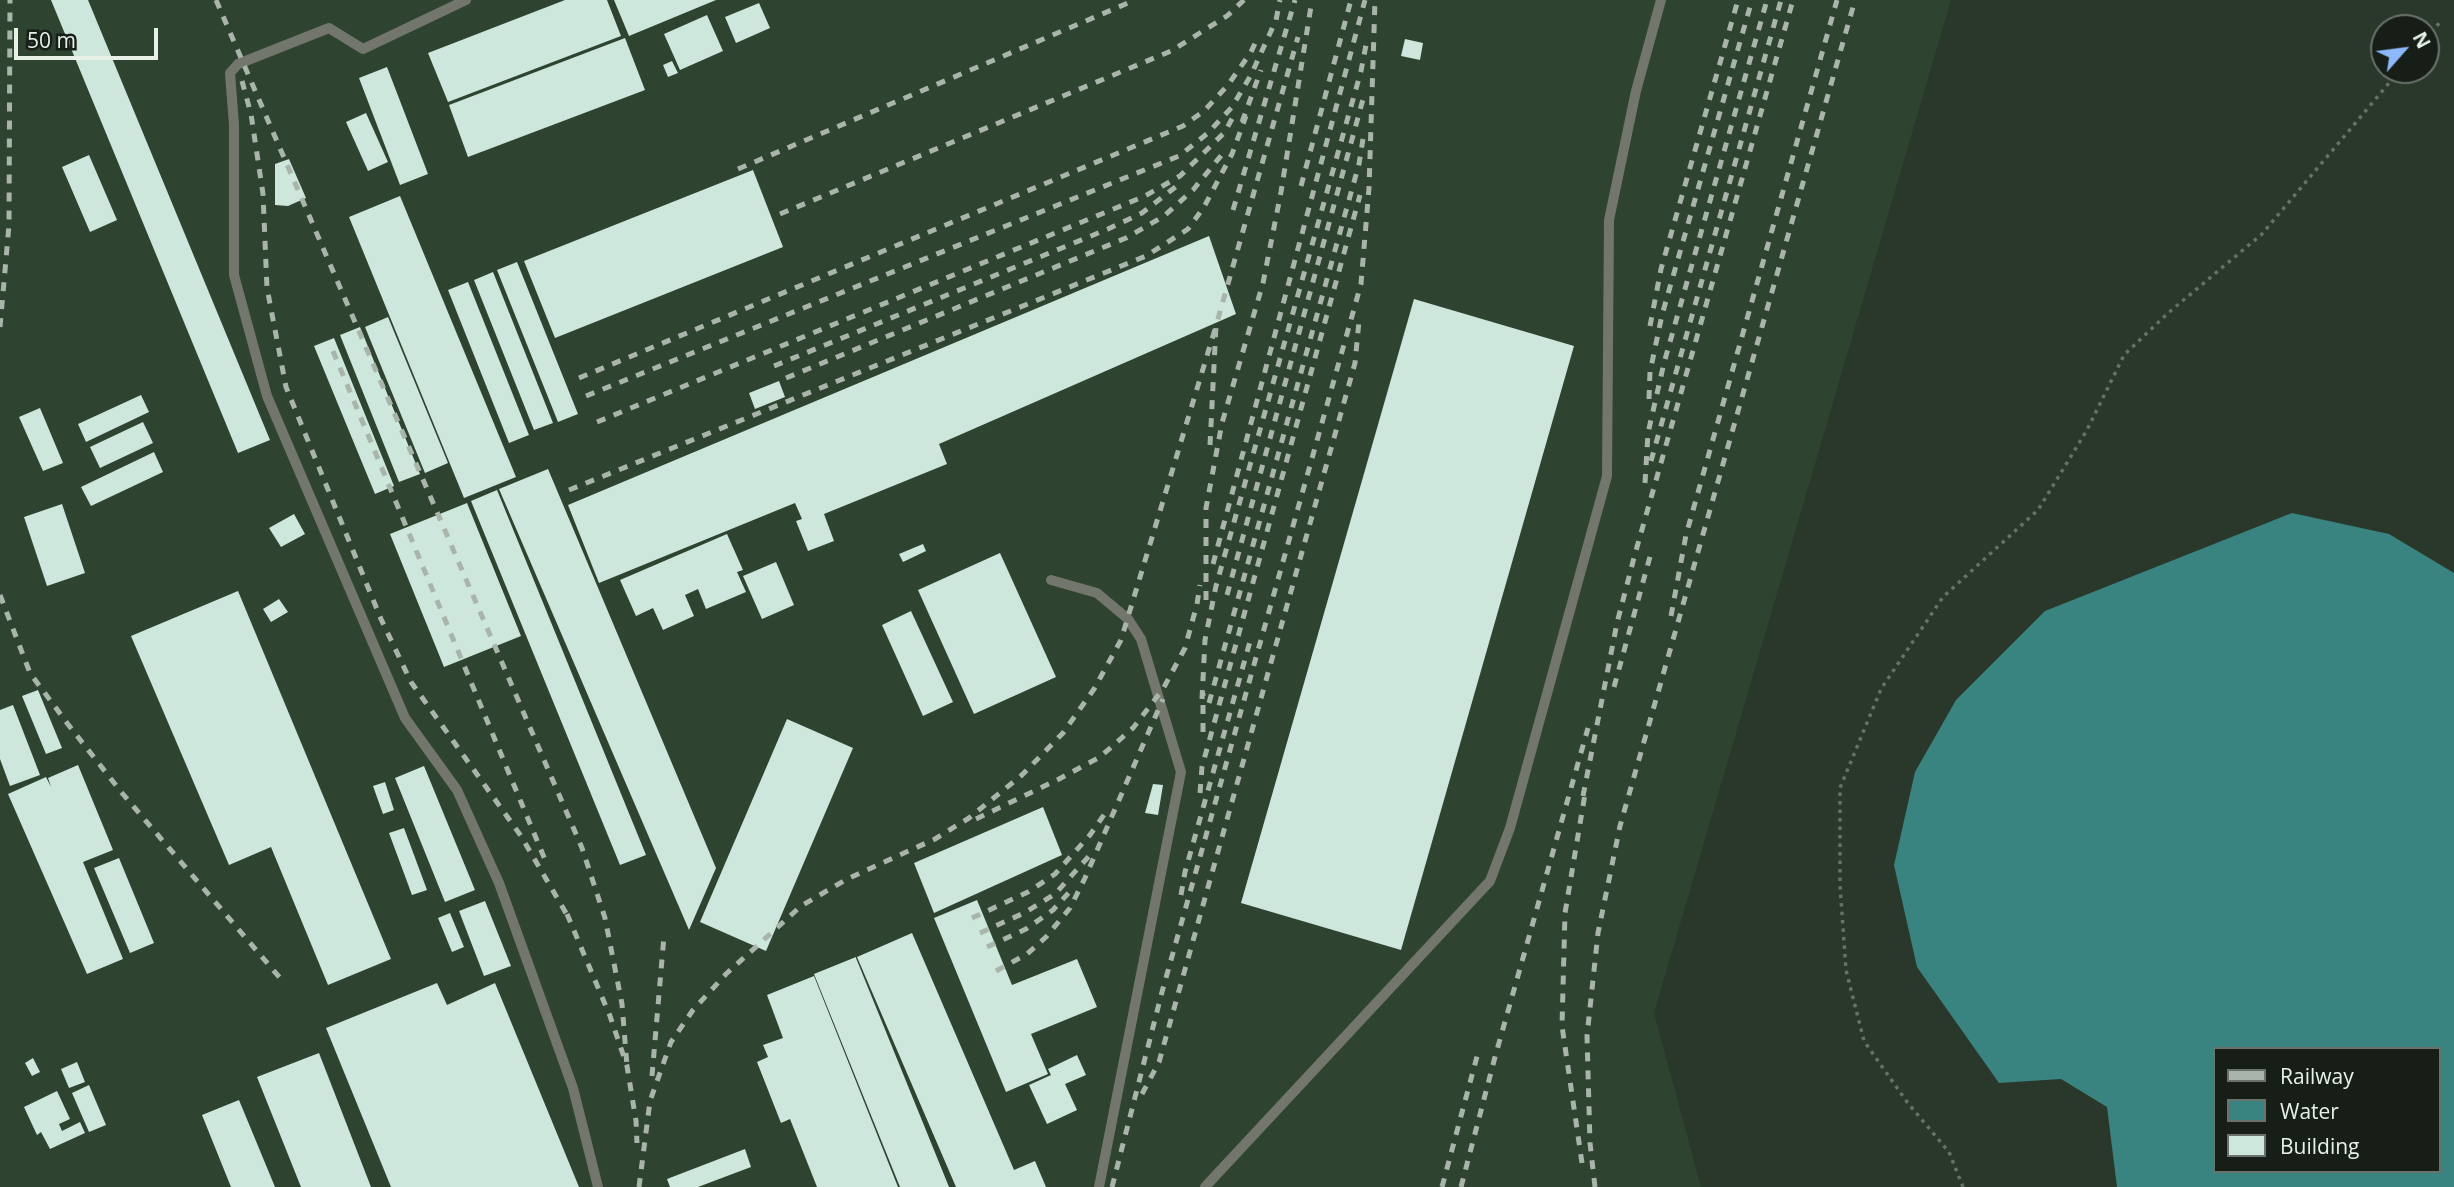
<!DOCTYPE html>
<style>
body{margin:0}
#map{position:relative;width:2454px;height:1187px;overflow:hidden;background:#29382a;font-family:"Open Sans",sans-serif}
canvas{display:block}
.legend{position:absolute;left:2213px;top:1047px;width:228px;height:126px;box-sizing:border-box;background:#171d17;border:2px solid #6a726b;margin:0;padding:9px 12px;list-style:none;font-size:21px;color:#e7f1e8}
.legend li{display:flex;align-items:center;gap:14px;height:35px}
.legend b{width:35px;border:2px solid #6a726b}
.north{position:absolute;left:2370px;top:14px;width:70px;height:70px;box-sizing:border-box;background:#171d17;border:2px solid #6a726b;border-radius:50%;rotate:62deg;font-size:19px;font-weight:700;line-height:28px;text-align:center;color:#e7f1e8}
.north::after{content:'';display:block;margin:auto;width:24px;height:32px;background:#8db9fc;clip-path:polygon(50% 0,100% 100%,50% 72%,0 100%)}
.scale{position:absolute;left:14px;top:28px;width:144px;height:32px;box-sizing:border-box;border:4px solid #e7f1e8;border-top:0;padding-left:9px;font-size:21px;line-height:24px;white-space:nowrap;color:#e7f1e8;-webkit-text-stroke:5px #171d17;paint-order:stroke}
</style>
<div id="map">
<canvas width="2454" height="1187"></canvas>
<ul class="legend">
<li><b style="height:9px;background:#a9b5aa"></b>Railway</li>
<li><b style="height:19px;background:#398380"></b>Water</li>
<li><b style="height:19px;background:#cde7dd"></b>Building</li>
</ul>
<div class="north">N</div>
<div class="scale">50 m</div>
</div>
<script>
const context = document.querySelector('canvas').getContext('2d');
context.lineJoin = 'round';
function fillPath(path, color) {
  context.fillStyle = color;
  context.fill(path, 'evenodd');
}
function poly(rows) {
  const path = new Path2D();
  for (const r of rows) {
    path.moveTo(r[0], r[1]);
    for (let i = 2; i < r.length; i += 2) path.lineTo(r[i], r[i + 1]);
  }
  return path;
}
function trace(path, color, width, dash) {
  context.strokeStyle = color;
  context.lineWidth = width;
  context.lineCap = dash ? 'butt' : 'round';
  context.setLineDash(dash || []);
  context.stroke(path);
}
fillPath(poly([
 [0,0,1951,0,1654,1013,1701,1187,0,1187]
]), '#2e4330');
fillPath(poly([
 [2292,513,2389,534,2454,573,2454,1187,2117,1187,2107,1107,2061,1079,1999,1083,1917,967,1894,865,1915,772,1956,700,2045,611],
 [2214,1049,2438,1049,2438,1171,2214,1171]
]), '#398380');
fillPath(poly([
 [51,0,88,0,270,440,238,453],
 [565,0,607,0,621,36,448,102,428,53],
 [614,0,716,0,629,36],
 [759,3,770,28,736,43,725,17],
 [707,15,723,51,680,70,664,34],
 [625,38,645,90,468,157,449,105],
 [1405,39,1423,43,1420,60,1401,56],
 [672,61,678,73,668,77,663,65],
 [387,67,428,174,400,185,359,78],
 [366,113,388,162,368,171,346,122],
 [89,155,117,220,90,232,62,167],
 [289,159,306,198,288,206,275,205,275,164],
 [753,170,783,247,555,338,524,261],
 [400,196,516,477,464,498,349,217],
 [1209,236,1236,314,939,444,947,464,824,514,834,541,808,551,796,521,802,519,795,503,599,583,568,505],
 [517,262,578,414,558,422,497,270],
 [493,272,553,423,534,430,474,280],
 [468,282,529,435,509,443,448,290],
 [1414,299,1574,346,1401,950,1241,903],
 [388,317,448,463,425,473,365,327],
 [360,327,420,474,399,482,340,335],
 [334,338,394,486,375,494,314,346],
 [779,381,785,397,755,409,749,393],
 [141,395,149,412,86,442,78,424],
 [40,408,63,463,43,471,19,417],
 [143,422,153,443,100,468,90,447],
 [154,452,163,472,91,506,81,487],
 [548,469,716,868,689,930,499,489],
 [497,490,646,855,620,865,471,501],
 [467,503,521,636,444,667,390,534],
 [62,504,85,573,47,586,24,517],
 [294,514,305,534,281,547,269,528],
 [727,534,743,570,737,572,746,592,706,609,698,589,685,595,694,616,663,630,653,608,636,616,620,580],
 [923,544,926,551,903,562,899,554],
 [1000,553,1056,677,974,714,918,590],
 [776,562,794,605,762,619,743,576],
 [238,591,391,959,328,985,271,847,229,865,131,636],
 [279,599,288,612,271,622,263,609],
 [911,611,953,702,923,716,882,625],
 [38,690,62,748,46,754,22,696],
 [13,705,40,775,10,786,0,759,0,710],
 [787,719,853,748,766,951,700,922],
 [78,765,113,850,83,862,123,959,87,974,8,794,46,777,51,787,48,778],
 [424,766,475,890,445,902,395,778],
 [385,782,394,810,383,814,373,786],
 [1153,784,1163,785,1158,815,1145,813],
 [1043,807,1062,855,934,913,914,863],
 [404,828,427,890,412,895,389,833],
 [119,858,154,943,130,953,94,868],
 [977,900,1012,985,1077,959,1097,1007,1031,1034,1048,1074,1006,1092,934,918],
 [485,901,511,966,484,976,459,911],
 [450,913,464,947,452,952,438,918],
 [912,933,1014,1170,1035,1161,1046,1187,956,1187,857,957],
 [856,957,856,958,949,1187,900,1187,814,974],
 [814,976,898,1187,817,1187,790,1119,781,1123,757,1062,768,1057,763,1045,783,1038,767,995],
 [437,983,447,1005,495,983,579,1187,391,1187,326,1028],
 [319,1053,371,1187,301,1187,257,1077],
 [1077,1055,1086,1075,1065,1084,1077,1110,1047,1124,1029,1085,1051,1075,1048,1069],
 [33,1058,40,1072,32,1076,25,1063],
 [77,1062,85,1082,69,1088,61,1069],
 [89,1085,106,1125,89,1132,72,1093],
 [57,1091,70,1119,59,1124,62,1131,80,1122,85,1133,50,1149,41,1132,37,1135,24,1107],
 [239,1100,275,1187,231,1187,202,1115],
 [745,1149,751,1167,698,1187,670,1187,667,1179]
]), '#cde7dd');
trace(poly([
 [2426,39,2441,21],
 [1963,1187,1949,1152,1907,1102,1864,1041,1846,970,1840,885,1840,788,1881,689,1943,597,2038,510,2087,430,2124,355,2167,314,2262,234,2400,70]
]), '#657266', 3.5, [3.5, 5]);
trace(poly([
 [466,0,363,49,329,28,238,64,230,73,234,125,234,275,267,396,405,718,457,790,499,883,573,1088,598,1187],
 [1051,580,1097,593,1128,619,1141,639,1181,772,1099,1187],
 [1205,1187,1490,881,1510,828,1607,476,1609,220,1636,91,1661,0]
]), '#73766d', 10);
trace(poly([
 [216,0,582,848,605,918,622,1004,627,1066],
 [242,81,251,114,263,194,267,288,286,387,381,619,411,682,521,836,570,920],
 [1242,122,1261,70],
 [738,169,1135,0],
 [1301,186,1351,0],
 [1233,210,1295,0],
 [780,214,1171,51,1227,16,1244,0],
 [1650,326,1661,269,1738,0],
 [0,327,9,225,10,0],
 [333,351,546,862],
 [774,366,1108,229,1142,213,1178,185],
 [579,378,1183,126,1204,111,1228,85,1251,52,1257,39],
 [786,378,1126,238,1164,216,1193,190,1224,152],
 [586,396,1179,156,1208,133,1232,107,1251,75,1276,20,1280,0],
 [1649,399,1650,372,1662,315,1752,0],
 [597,422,1145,196,1180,176,1225,132,1235,113],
 [1210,445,1216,326,1298,37],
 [1651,461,1781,0],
 [1645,483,1648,433,1664,363,1767,0],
 [569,490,1146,256,1188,229,1204,207,1232,154,1246,116],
 [1213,564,1365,0],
 [0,595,30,673,67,723,122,793,280,978],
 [1227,595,1365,92],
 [1206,600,1206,508,1222,423,1263,283,1281,192,1312,0],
 [1671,616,1686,535,1837,0],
 [1614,687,1651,553],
 [1202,699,1205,640,1216,586,1361,71,1366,45],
 [1209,703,1359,164,1363,139],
 [1203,732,1203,693],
 [1200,793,1202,767,1360,195],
 [1583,796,1617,623,1635,554,1793,0],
 [976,819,1059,779,1100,757,1133,728,1163,689,1185,648,1197,604,1200,585],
 [1181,895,1185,872,1251,638],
 [567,914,610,1016,627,1066,636,1121,637,1143],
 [972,918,1028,892,1055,874,1090,835,1108,809],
 [980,933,1024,913,1055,894,1090,855],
 [987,947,1026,929,1053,910,1073,888],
 [996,971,1027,954,1046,937,1070,908,1085,878,1163,699],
 [652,1076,664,936],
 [1142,1094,1159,1062,1355,363,1359,321],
 [1582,1163,1562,1026,1565,913,1586,788],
 [639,1187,650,1101,671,1042,693,1010,726,974,801,906,847,879,935,839,969,818,1022,775,1063,733,1094,689,1121,640,1216,326],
 [1112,1187,1162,992,1361,284,1369,188,1375,0],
 [1442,1187,1479,1049],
 [1461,1187,1495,1057,1588,728],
 [1595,1187,1590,1143,1587,1036,1598,933,1620,826,1855,0]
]), '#a9b5aa', 5, [9, 9]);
</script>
